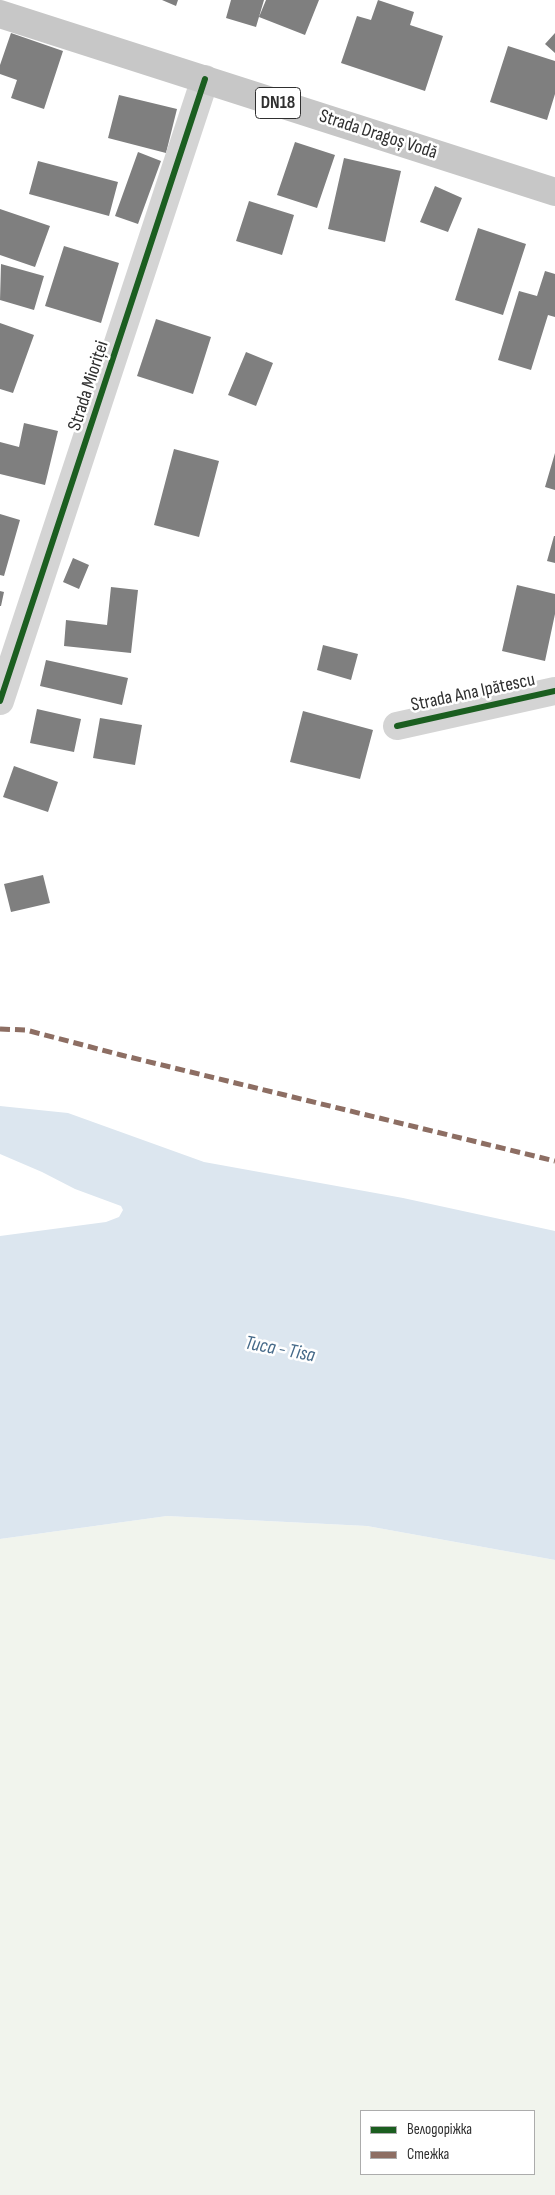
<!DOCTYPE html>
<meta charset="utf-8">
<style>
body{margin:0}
#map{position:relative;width:555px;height:2195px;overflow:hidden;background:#fff;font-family:"Sofia Sans Condensed",sans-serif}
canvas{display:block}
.legend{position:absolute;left:360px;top:2110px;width:175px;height:65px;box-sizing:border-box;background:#fff;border:1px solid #acacac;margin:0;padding:6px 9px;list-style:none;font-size:15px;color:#2f2f2f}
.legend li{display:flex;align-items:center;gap:10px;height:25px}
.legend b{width:25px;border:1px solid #acacac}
</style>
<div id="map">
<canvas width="555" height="2195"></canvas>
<ul class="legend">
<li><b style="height:6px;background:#1b5e20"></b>Велодоріжка</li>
<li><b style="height:6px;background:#8d6e63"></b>Стежка</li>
</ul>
</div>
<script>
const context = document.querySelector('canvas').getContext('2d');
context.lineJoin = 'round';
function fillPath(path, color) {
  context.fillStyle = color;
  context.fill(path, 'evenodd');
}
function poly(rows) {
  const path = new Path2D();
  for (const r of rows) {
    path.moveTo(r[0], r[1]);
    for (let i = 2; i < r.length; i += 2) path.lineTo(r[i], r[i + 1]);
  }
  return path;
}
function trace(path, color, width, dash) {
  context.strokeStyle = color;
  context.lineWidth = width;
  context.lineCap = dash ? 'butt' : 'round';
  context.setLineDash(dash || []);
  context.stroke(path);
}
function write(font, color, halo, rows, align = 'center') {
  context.font = font + ' "Sofia Sans Condensed",sans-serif';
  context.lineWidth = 5;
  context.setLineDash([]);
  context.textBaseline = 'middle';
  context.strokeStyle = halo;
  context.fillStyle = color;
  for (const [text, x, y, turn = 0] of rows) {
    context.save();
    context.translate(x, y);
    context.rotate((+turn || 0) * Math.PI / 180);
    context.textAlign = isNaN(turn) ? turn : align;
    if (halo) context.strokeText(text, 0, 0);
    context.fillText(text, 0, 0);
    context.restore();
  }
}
fillPath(poly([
 [167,1516,367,1526,555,1560,555,2195,0,2195,0,1539],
 [361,2111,534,2111,534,2174,361,2174]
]), '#f1f4ed');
fillPath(poly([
 [0,1106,68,1113,204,1162,403,1198,555,1231,555,1560,367,1526,167,1516,0,1539,0,1236,106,1222,119,1217,123,1210,121,1206,75,1189,42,1172,0,1154]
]), '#dce6ef');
fillPath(poly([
 [162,0,178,0,176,6],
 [231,0,264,0,256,27,226,18],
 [266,0,319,0,305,35,259,17],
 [378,0,414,12,410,25,443,36,425,91,341,63,357,16,371,20],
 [11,33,63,51,44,109,11,98,17,80,0,74,0,65],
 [555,33,555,53,545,44],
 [508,46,555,61,555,94,547,120,490,102],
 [119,95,177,109,166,153,108,138],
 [295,142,335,155,317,208,277,195],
 [138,152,161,161,138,224,115,216],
 [344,158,401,171,385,242,328,229],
 [38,161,118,182,109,216,29,194],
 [435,186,462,198,448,232,420,222],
 [249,201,294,215,282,255,236,241],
 [0,209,50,226,35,267,0,255],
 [478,228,526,244,503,315,455,300],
 [64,246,119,263,101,323,45,306],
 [1,264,44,276,34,310,0,300],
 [545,271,555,274,555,317,548,315,531,370,498,360,519,291,537,296],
 [156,319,211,337,193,394,137,376],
 [0,323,34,335,13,393,0,389],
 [246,352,273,363,256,406,228,395],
 [24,423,58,431,45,485,0,474,0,442,19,447],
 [174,449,219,461,199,537,154,525],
 [555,453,555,490,545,487],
 [0,514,20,520,4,576,0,575],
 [554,536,555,536,555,563,547,561],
 [73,558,89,565,79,589,63,582],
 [517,585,555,594,555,614,545,661,502,651],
 [111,587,138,590,131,653,64,646,66,620,107,625],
 [0,591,4,592,1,606,0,606],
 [323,645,358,654,351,680,317,670],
 [46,660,128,678,122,705,40,686],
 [37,709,81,719,74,752,30,743],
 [303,711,373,730,360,779,290,762],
 [100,718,142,725,135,765,93,758],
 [14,766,58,782,48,812,3,797],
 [43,875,50,903,11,912,4,884]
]), '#7f7f7f');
trace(poly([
 [0,701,205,79],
 [397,726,555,691]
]), '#d4d4d4', 28);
trace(poly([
 [0,14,555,192]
]), '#c7c7c7', 28);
trace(poly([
 [0,1029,26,1030,121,1055,555,1161]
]), '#8d6e63', 5, [10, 5]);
trace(poly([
 [0,701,205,79],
 [397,726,555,691]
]), '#1b5e20', 6);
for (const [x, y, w] of [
 [278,103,45]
]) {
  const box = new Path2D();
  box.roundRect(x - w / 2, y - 15.5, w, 31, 4);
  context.fillStyle = '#fff';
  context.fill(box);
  trace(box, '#2f2f2f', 1);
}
write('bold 18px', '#2f2f2f', null, [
 ["DN18",278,103]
]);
write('19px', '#2f2f2f', '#fff', [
 ["Strada Dragoș Vodă",378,135,18],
 ["Strada Mioriței",89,386,-72],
 ["Strada Ana Ipătescu",473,693,-12]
]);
write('italic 20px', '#466a89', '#fff', [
 ["Тиса - Tisa",280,1350,11]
]);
</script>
